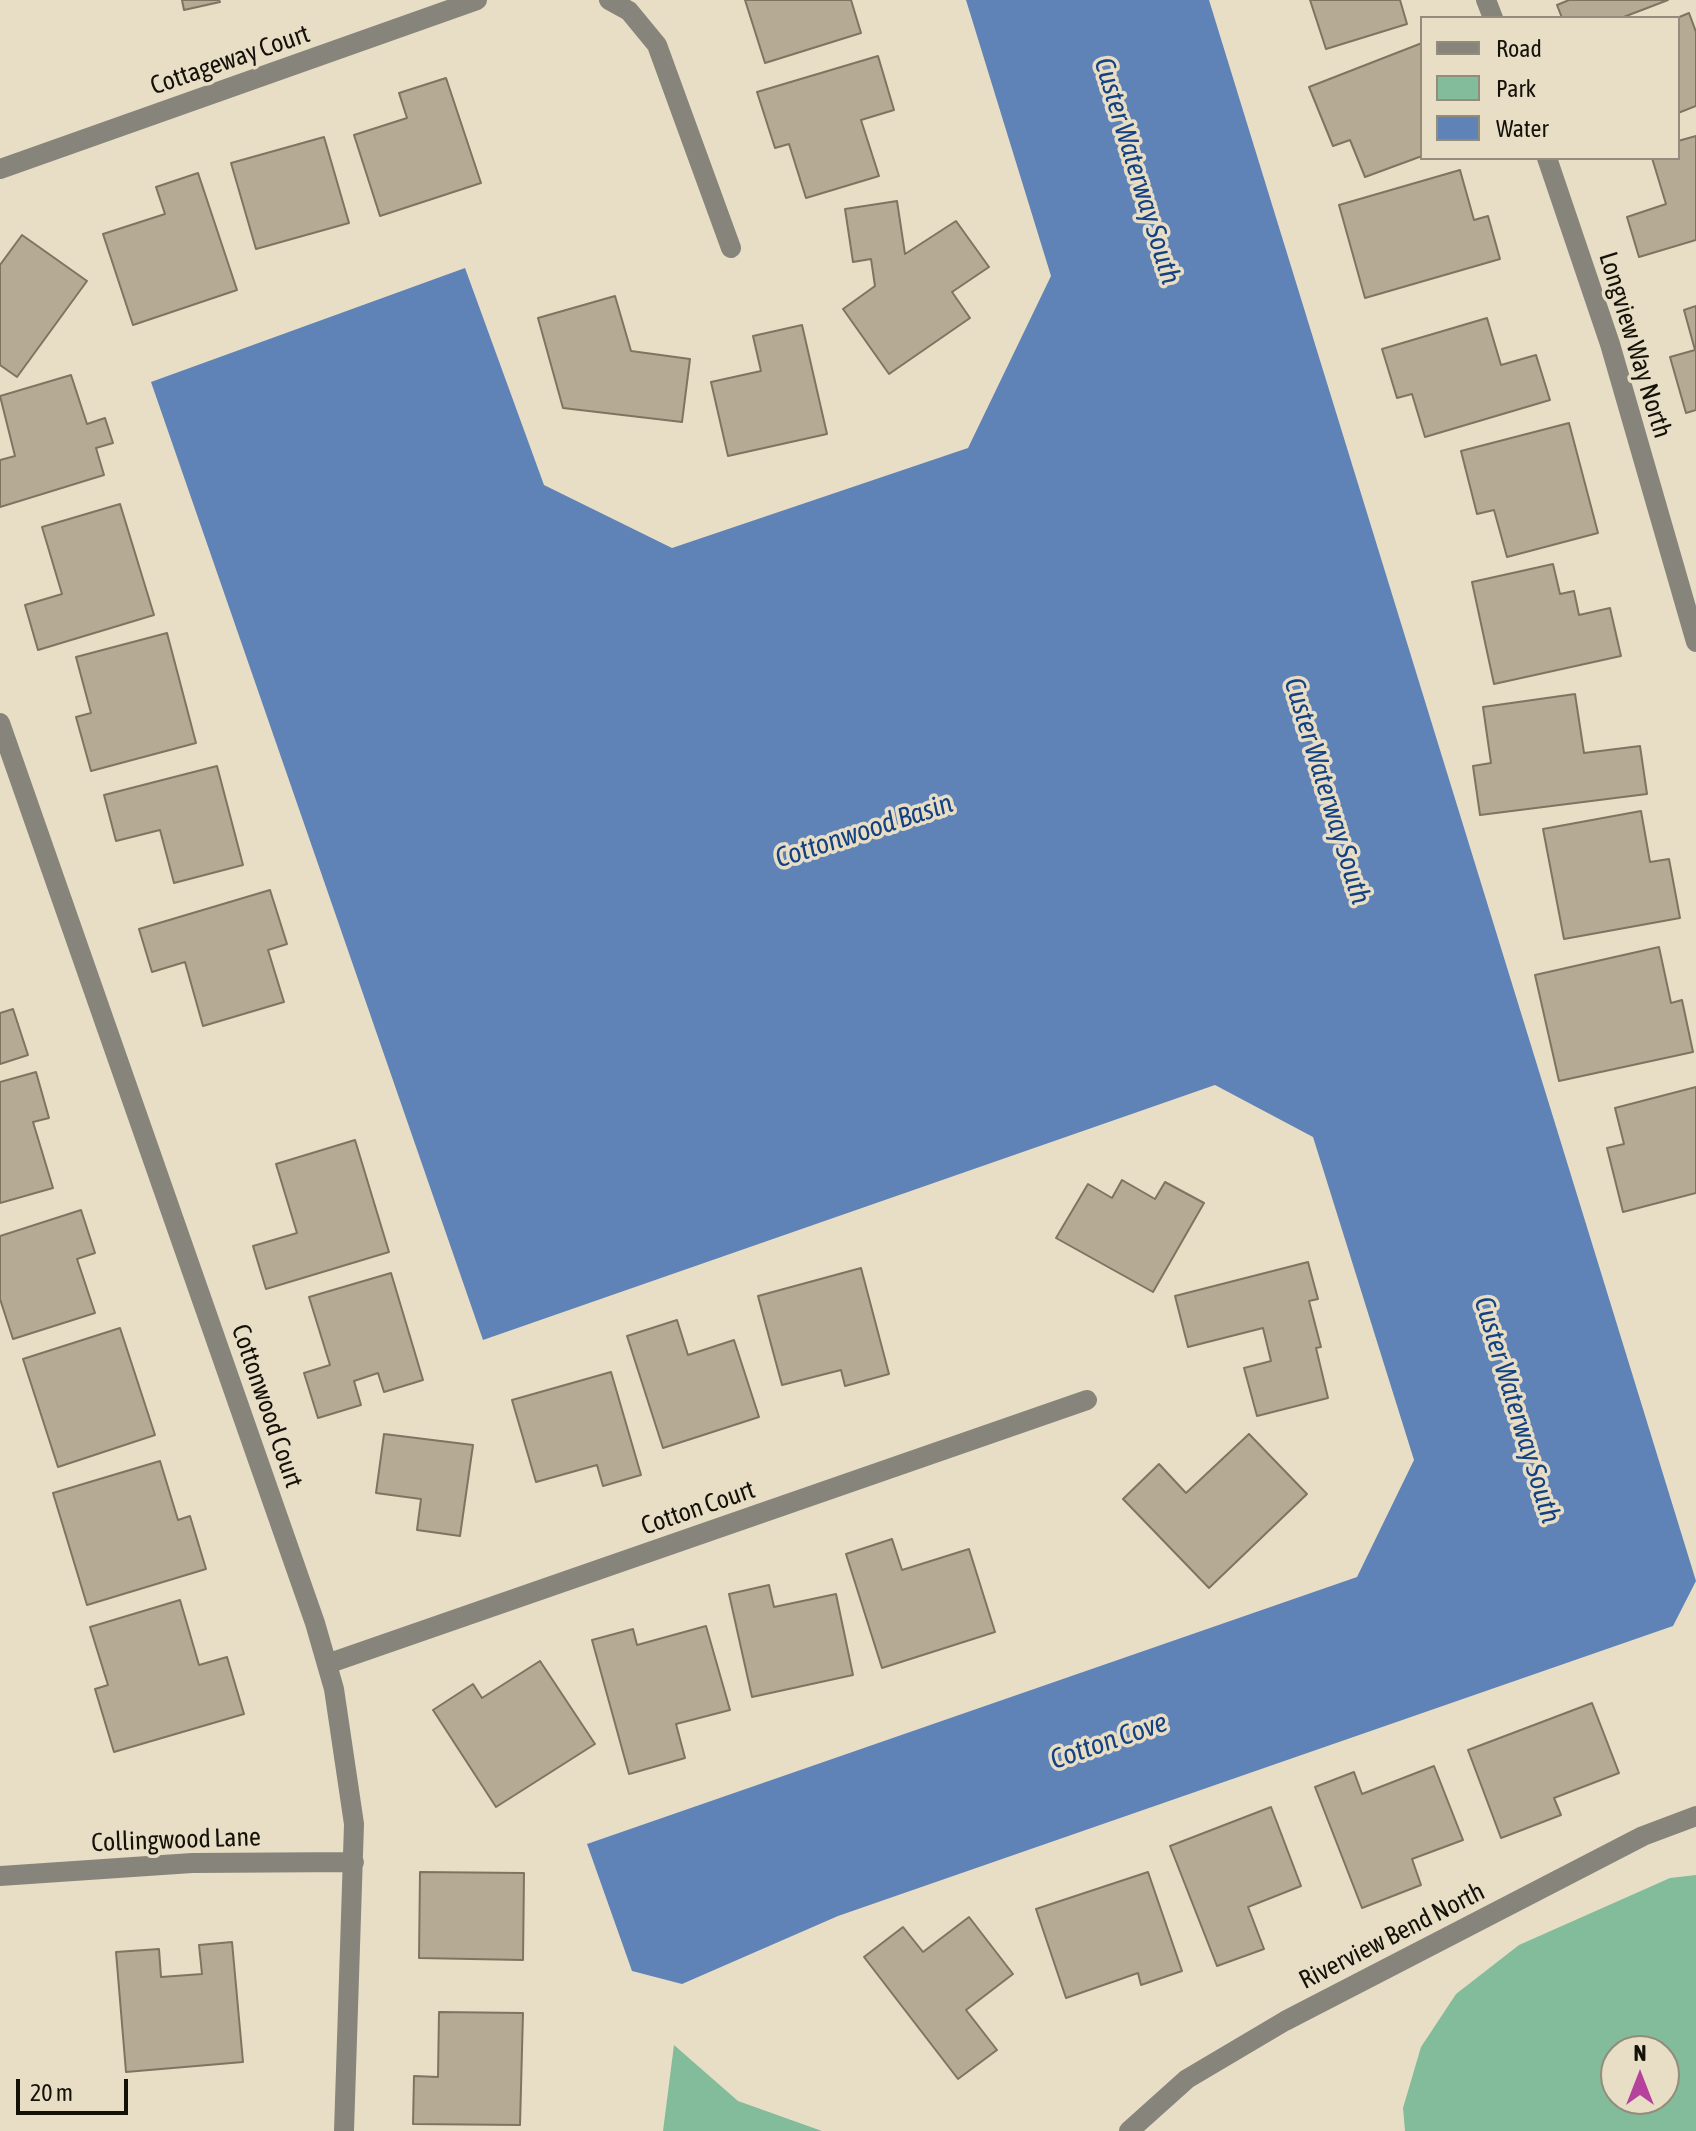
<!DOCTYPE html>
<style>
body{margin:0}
#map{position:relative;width:1696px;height:2131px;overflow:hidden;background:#e8dec6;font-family:"Asap Condensed",sans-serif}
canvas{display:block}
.legend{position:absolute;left:1420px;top:16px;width:260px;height:144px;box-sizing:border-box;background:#e8dec6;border:2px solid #938c7a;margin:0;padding:10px 14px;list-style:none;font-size:24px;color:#141109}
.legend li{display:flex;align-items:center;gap:16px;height:40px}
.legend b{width:40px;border:2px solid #938c7a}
.north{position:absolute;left:1600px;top:2035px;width:80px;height:80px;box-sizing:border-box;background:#e8dec6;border:2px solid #938c7a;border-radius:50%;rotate:0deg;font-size:22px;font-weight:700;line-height:32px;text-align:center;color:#141109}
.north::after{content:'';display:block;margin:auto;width:28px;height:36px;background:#b5439d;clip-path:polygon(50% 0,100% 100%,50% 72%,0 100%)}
.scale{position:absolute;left:16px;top:2079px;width:112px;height:36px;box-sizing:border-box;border:4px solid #141109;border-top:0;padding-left:10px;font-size:24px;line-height:28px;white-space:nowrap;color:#141109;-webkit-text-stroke:6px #e8dec6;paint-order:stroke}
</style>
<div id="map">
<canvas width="1696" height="2131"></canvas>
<ul class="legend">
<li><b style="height:10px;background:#87857b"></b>Road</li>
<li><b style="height:22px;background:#83bc9a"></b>Park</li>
<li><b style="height:22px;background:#6083b7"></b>Water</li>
</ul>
<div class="north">N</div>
<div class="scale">20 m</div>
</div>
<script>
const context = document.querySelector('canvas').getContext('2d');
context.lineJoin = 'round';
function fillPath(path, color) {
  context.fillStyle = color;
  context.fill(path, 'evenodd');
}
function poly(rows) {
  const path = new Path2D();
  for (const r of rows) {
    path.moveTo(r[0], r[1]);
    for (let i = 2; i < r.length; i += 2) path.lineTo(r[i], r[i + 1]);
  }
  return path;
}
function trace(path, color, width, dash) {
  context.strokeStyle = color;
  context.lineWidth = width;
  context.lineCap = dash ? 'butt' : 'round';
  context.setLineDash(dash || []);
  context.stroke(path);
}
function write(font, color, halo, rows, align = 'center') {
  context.font = font + ' "Asap Condensed",sans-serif';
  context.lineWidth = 7;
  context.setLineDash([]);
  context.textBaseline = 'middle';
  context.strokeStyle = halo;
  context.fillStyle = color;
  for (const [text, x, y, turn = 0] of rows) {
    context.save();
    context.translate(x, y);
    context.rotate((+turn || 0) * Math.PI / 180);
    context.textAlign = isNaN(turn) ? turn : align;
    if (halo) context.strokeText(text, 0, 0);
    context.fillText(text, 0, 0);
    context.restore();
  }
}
fillPath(poly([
 [1696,1875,1696,2131,1405,2131,1403,2108,1421,2047,1456,1994,1519,1945,1670,1878],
 [1616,2051,1664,2051,1664,2099,1616,2099],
 [674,2045,738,2101,822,2131,663,2131]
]), '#83bc9a');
fillPath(poly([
 [966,0,1209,0,1696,1581,1673,1626,838,1916,682,1984,632,1971,587,1844,1357,1577,1414,1460,1313,1137,1215,1085,483,1340,151,382,465,268,544,485,672,548,968,448,1051,276]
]), '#6083b7');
const building = poly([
 [182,0,219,0,220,2,184,10,182,0],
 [745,0,851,0,861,33,765,63,745,0],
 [1310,0,1400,0,1407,24,1326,49,1310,0],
 [1569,0,1668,0,1621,18,1562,18,1557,5,1569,0],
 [1689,13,1696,32,1696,106,1678,113,1677,18,1689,13],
 [1422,43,1422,156,1365,177,1350,140,1333,146,1309,87,1422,43],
 [878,56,894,110,861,120,879,176,806,198,789,144,775,148,757,92,878,56],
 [446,78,481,183,380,216,354,135,407,118,399,93,446,78],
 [1696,136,1696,240,1639,257,1627,217,1666,204,1652,158,1678,158,1678,141,1696,136],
 [324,137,349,223,256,249,231,163,324,137],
 [1460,170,1474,220,1488,216,1500,259,1365,298,1339,205,1460,170],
 [198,173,237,290,133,325,103,234,165,214,156,187,198,173],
 [897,201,905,254,956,221,989,267,952,292,970,318,889,374,843,309,875,286,871,259,853,262,845,209,897,201],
 [22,235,87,281,17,377,0,365,0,265,22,235],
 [615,296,631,351,690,359,682,422,563,408,538,318,615,296],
 [1696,306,1696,410,1686,413,1670,357,1695,350,1684,310,1696,306],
 [1487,318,1501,365,1536,355,1550,400,1425,437,1412,394,1397,398,1382,349,1487,318],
 [802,325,827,434,728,456,711,382,761,371,753,336,802,325],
 [71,375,87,424,105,418,113,443,96,448,104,475,0,507,0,460,15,456,0,396,71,375],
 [1569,423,1598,533,1507,557,1494,510,1477,514,1461,451,1569,423],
 [120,504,154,615,38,650,25,605,62,594,42,527,120,504],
 [1553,564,1560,594,1574,591,1579,615,1610,608,1621,656,1494,684,1472,582,1553,564],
 [167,633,196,743,91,771,76,717,91,713,76,657,167,633],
 [1575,694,1584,753,1640,746,1647,794,1480,815,1473,766,1491,763,1483,707,1575,694],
 [217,766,243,865,174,883,160,830,116,841,104,795,217,766],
 [1641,811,1650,862,1669,859,1680,918,1564,939,1543,829,1641,811],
 [270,890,287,944,268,950,284,1002,203,1026,185,962,152,972,139,929,270,890],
 [1659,947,1671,1003,1682,1000,1693,1052,1559,1081,1535,975,1659,947],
 [13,1009,28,1055,0,1064,0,1013,13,1009],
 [36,1072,49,1118,33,1122,53,1188,0,1203,0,1082,36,1072],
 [1696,1087,1696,1193,1623,1212,1607,1148,1624,1144,1615,1108,1696,1087],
 [355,1140,389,1252,266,1289,253,1246,297,1233,276,1164,355,1140],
 [1122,1180,1155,1199,1165,1182,1204,1203,1153,1292,1056,1238,1088,1184,1112,1198,1122,1180],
 [81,1210,95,1253,77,1259,95,1313,13,1339,0,1299,0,1236,81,1210],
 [1308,1262,1318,1299,1309,1301,1321,1347,1316,1348,1328,1398,1257,1416,1244,1368,1271,1361,1263,1328,1188,1347,1175,1296,1308,1262],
 [861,1268,889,1374,845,1386,841,1370,782,1385,758,1296,861,1268],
 [391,1273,423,1380,384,1392,378,1373,354,1381,361,1405,318,1418,304,1373,330,1365,309,1297,391,1273],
 [677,1320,688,1355,734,1340,759,1417,663,1448,627,1336,677,1320],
 [120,1328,155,1435,58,1467,23,1359,120,1328],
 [611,1372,641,1475,603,1486,597,1465,536,1482,512,1400,611,1372],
 [384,1434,473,1445,460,1536,417,1530,421,1499,376,1493,384,1434],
 [1249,1434,1307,1494,1209,1588,1123,1499,1159,1464,1186,1493,1249,1434],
 [160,1461,178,1520,190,1516,206,1569,87,1605,53,1493,160,1461],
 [892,1539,902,1570,969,1549,995,1632,882,1668,846,1554,892,1539],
 [769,1585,774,1607,836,1594,853,1675,752,1697,729,1594,769,1585],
 [180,1600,199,1665,227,1657,244,1714,114,1752,95,1689,108,1685,90,1627,180,1600],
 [706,1626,730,1710,676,1724,685,1758,629,1774,592,1640,633,1629,637,1645,706,1626],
 [540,1661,595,1744,496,1807,433,1710,473,1684,482,1698,540,1661],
 [1592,1703,1619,1773,1554,1798,1561,1815,1501,1838,1468,1750,1592,1703],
 [1434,1766,1463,1840,1412,1859,1421,1885,1362,1908,1315,1787,1354,1772,1362,1794,1434,1766],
 [1271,1807,1301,1886,1248,1907,1264,1949,1217,1966,1170,1846,1271,1807],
 [420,1872,524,1873,523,1960,419,1958,420,1872],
 [1148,1872,1182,1971,1141,1985,1138,1973,1066,1998,1036,1909,1148,1872],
 [969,1917,1013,1974,966,2010,997,2050,958,2079,864,1957,903,1927,923,1952,969,1917],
 [232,1942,243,2062,126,2072,116,1952,159,1949,161,1977,202,1974,199,1945,232,1942],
 [439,2012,523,2013,520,2125,413,2124,414,2076,438,2077,439,2012]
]);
fillPath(building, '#b5ab94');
trace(building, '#7e7560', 2);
trace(poly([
 [609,0,629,11,657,45,731,248],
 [1486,0,1493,18],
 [1547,158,1610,344,1696,642],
 [0,169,477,0],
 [0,723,315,1623,334,1689,354,1824,344,2131],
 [327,1664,1087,1400],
 [0,1876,192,1863,354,1862],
 [1129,2131,1187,2079,1285,2021,1643,1836,1696,1816]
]), '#87857b', 20);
write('26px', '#141109', '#e8dec6', [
 ["Cottageway Court",230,60,-19],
 ["Longview Way North",1635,345,73],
 ["Cottonwood Court",267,1406,71],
 ["Cotton Court",698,1508,-19],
 ["Collingwood Lane",176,1840,-2],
 ["Riverview Bend North",1392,1936,-27]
]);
write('italic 28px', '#134181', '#e8dec6', [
 ["Custer Waterway South",1137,171,73],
 ["Custer Waterway South",1327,791,73],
 ["Cottonwood Basin",864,831,-18],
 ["Custer Waterway South",1517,1410,73],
 ["Cotton Cove",1109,1741,-19]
]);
</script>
